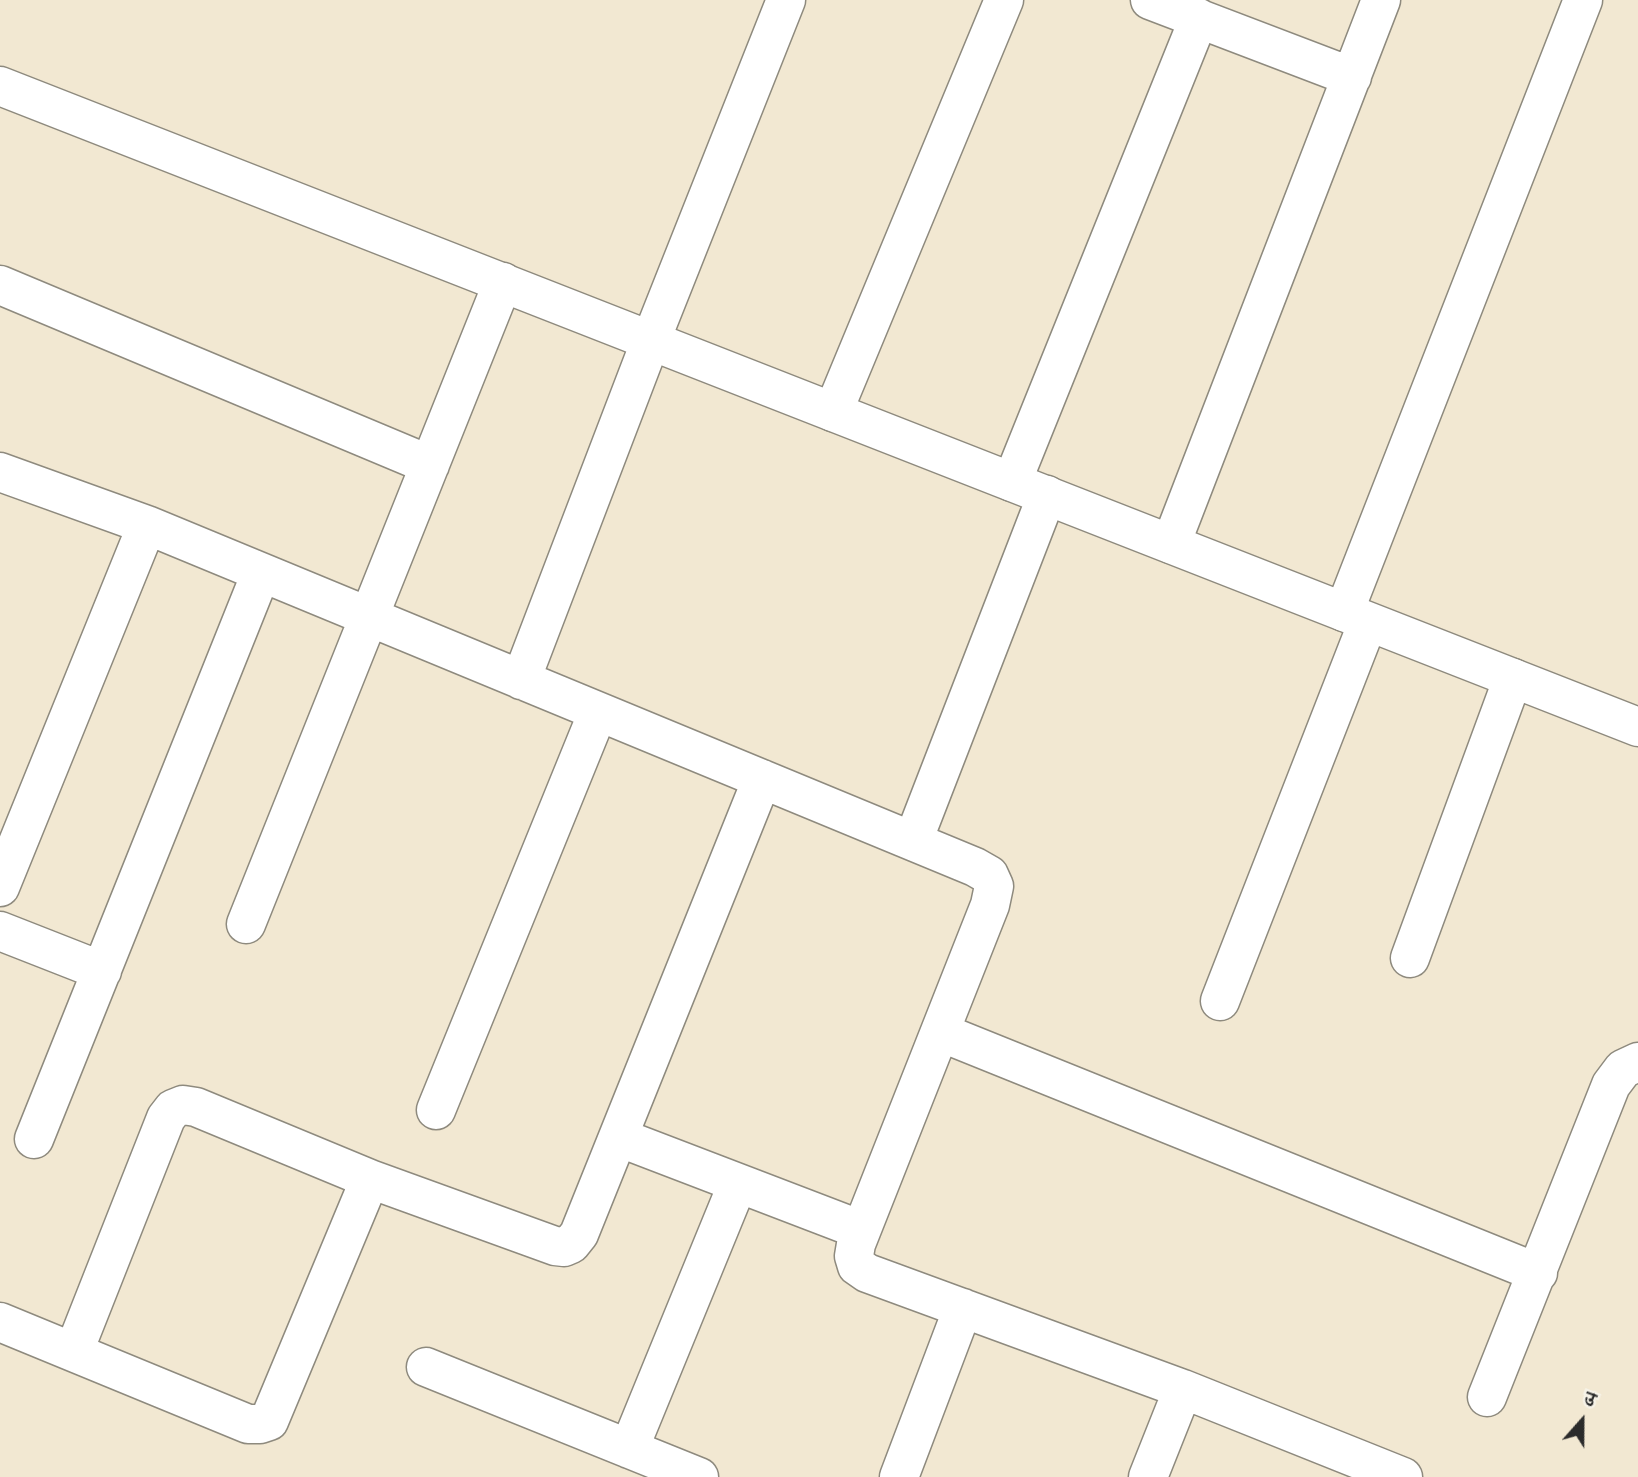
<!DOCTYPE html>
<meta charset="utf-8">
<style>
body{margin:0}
#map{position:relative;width:1638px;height:1477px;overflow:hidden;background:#f2e8d2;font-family:Dekko,"Playpen Sans Deva",sans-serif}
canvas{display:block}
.north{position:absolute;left:1547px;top:1386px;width:70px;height:70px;-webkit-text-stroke:5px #f7f3e8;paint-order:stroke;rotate:21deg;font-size:19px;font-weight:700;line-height:28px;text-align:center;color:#2b2b2b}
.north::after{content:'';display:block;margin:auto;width:24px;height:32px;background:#2b2b2b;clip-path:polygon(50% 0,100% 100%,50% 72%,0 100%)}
</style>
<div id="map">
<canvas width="1638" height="1477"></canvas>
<div class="north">उ</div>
</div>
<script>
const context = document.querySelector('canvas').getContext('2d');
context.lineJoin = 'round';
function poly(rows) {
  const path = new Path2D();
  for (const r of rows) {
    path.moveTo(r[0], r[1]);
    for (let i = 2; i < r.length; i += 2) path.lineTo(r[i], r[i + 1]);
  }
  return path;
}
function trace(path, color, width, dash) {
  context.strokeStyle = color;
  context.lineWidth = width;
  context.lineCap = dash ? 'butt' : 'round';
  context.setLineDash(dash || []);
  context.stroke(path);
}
const street = poly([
 [1150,0,1352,77],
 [0,285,430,465],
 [833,412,1004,0],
 [0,472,147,525,975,867,989,875,994,886,990,905,856,1244,854,1256,857,1266,867,1273,1183,1389,1403,1477],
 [1012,482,1199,18],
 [1171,544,1381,0],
 [1344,612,1583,0],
 [521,680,651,340,786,0],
 [913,841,1047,495],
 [0,887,147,525],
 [246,924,503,282],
 [0,931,102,971],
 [1410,958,1513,678],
 [1220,1001,1368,622],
 [940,1032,1538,1273],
 [436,1110,598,712],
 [618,1137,861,1230],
 [34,1139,261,573],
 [0,1322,248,1424,260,1424,269,1421,370,1179],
 [74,1351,166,1118,173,1109,183,1105,196,1107,370,1179,555,1246,564,1247,571,1244,579,1234,762,779],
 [426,1367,699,1477],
 [1487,1397,1611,1085,1623,1069,1638,1062],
 [629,1449,738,1183],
 [899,1477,963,1308],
 [1148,1477,1183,1389]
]);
const secondary = poly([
 [0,86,1638,727]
]);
trace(street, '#8e8a7e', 41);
trace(secondary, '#8e8a7e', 41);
trace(street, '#fff', 38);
trace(secondary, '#fff', 38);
</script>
